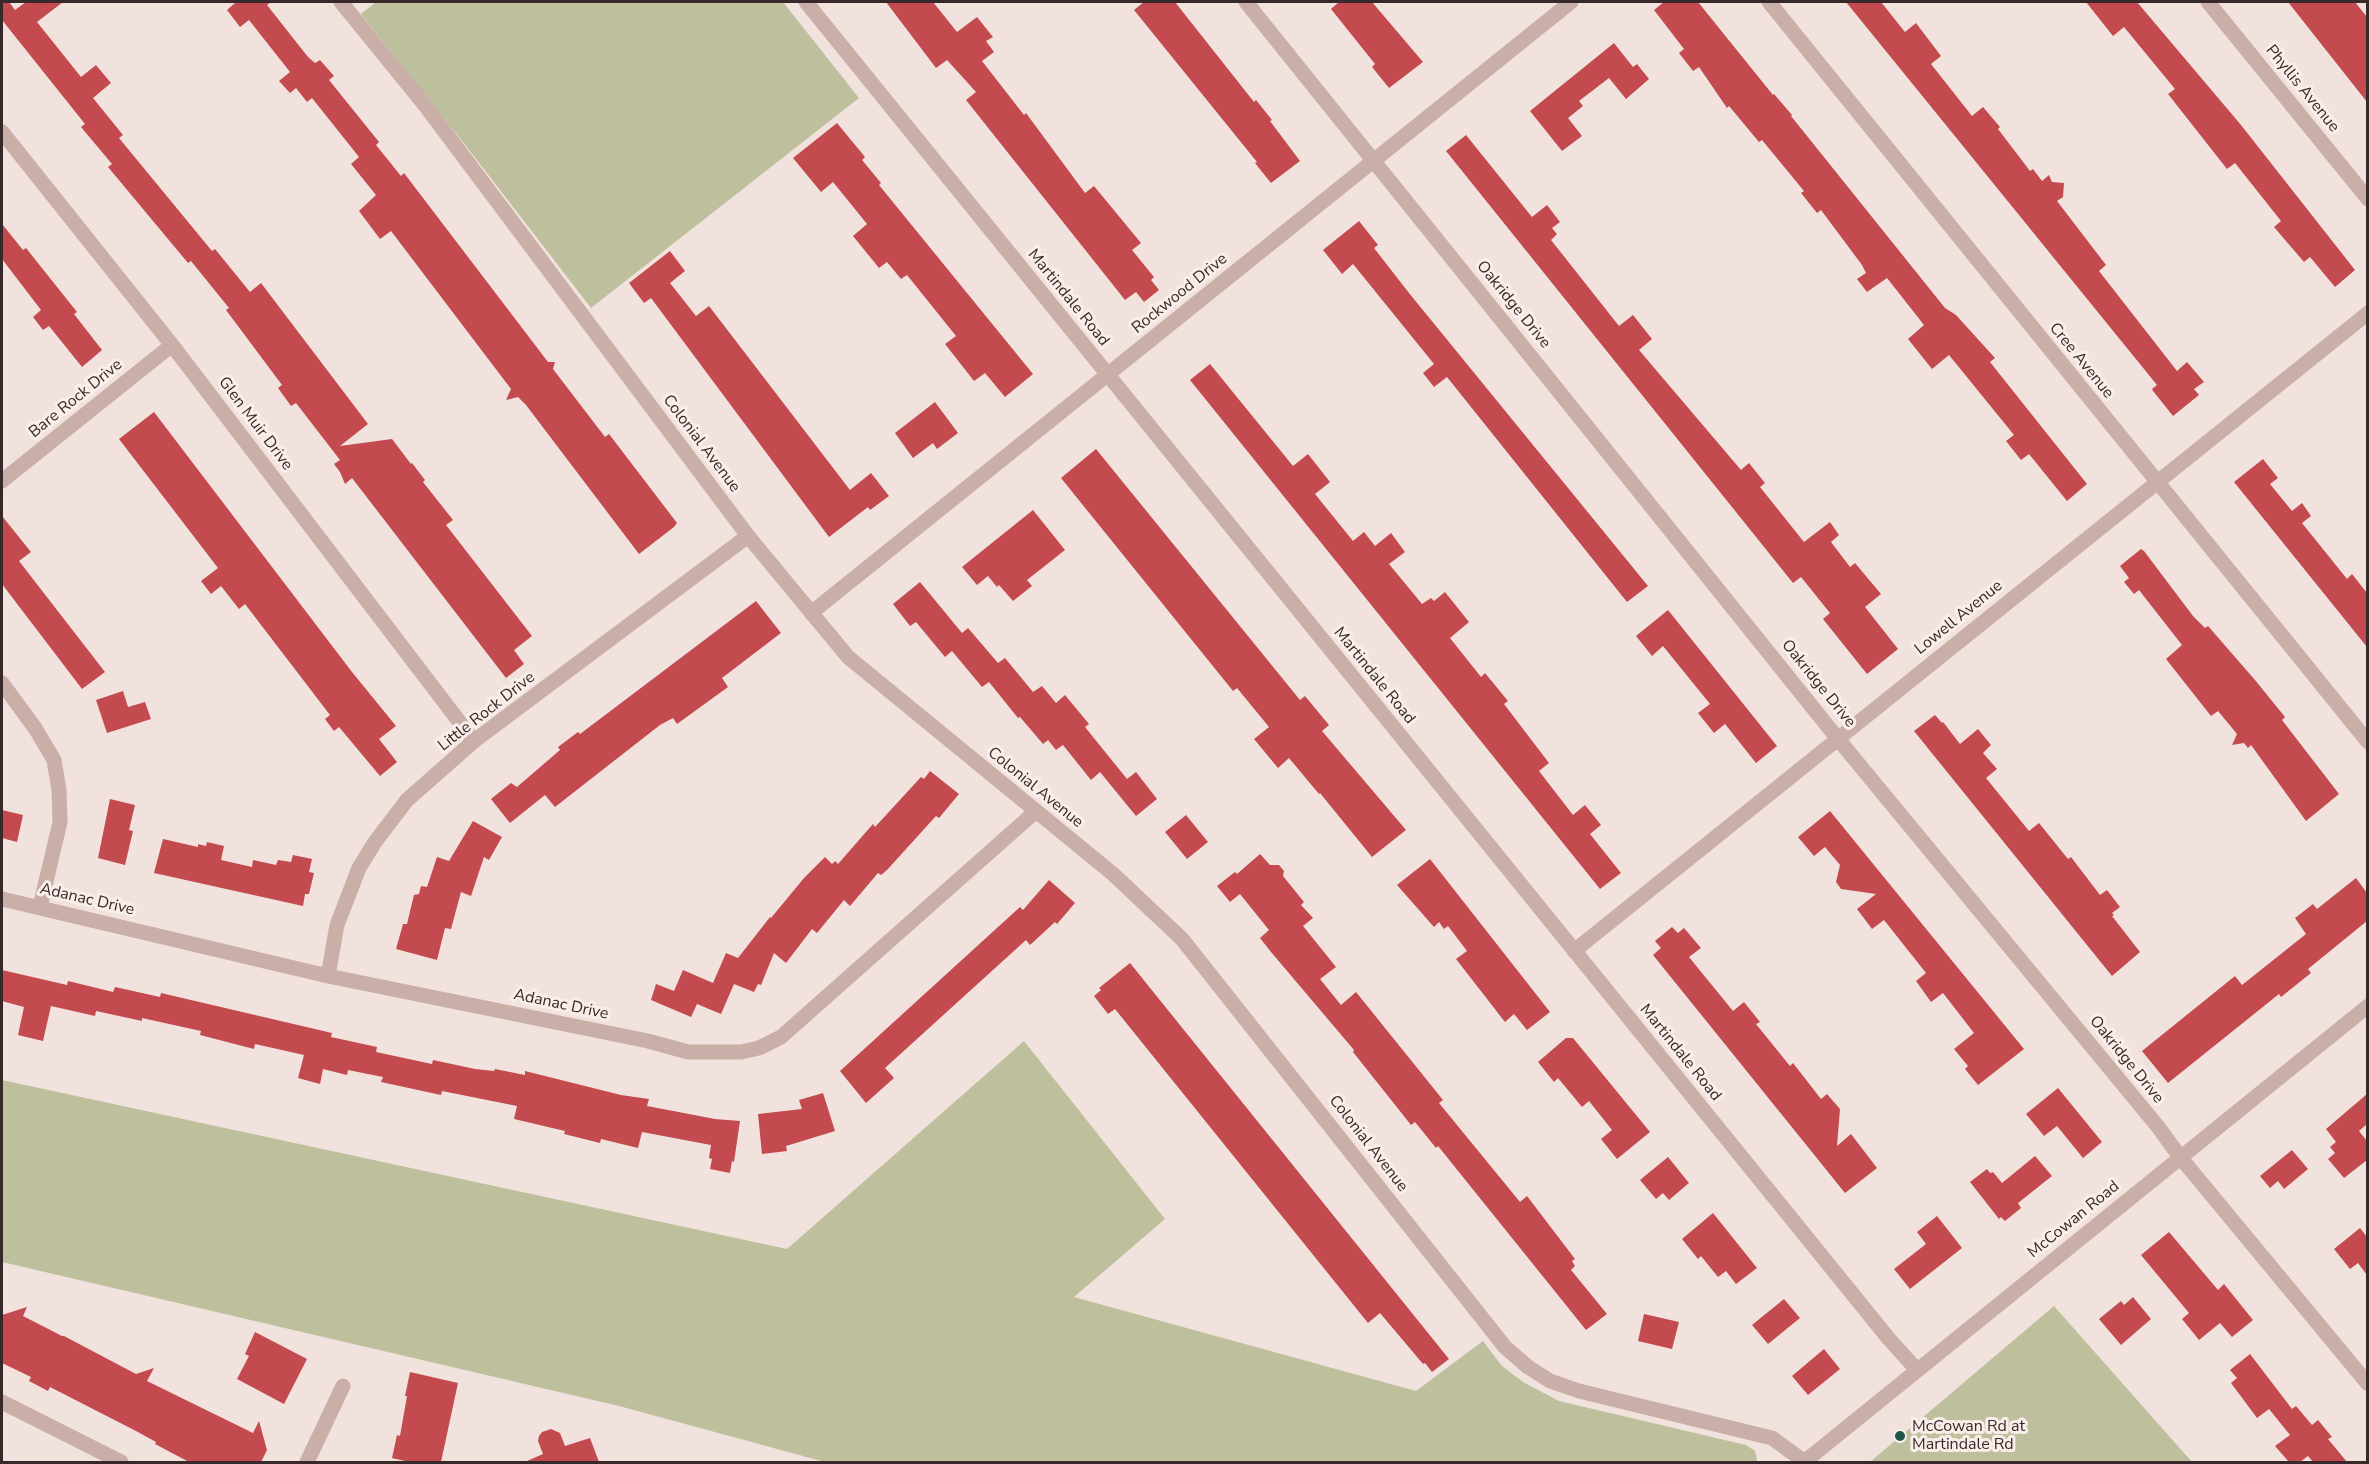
<!DOCTYPE html>
<style>
body{margin:0}
#map{position:relative;width:2369px;height:1464px;overflow:hidden;background:#f2e2dd;font-family:"Nunito Sans",sans-serif}
canvas{display:block}
.frame{position:absolute;inset:0;border:3px solid #372929;pointer-events:none}
</style>
<div id="map">
<canvas width="2369" height="1464"></canvas>
<div class="frame"></div>
</div>
<script>
const context = document.querySelector('canvas').getContext('2d');
context.lineJoin = 'round';
function fillPath(path, color) {
  context.fillStyle = color;
  context.fill(path, 'evenodd');
}
function poly(rows) {
  const path = new Path2D();
  for (const r of rows) {
    path.moveTo(r[0], r[1]);
    for (let i = 2; i < r.length; i += 2) path.lineTo(r[i], r[i + 1]);
  }
  return path;
}
function trace(path, color, width, dash) {
  context.strokeStyle = color;
  context.lineWidth = width;
  context.lineCap = dash ? 'butt' : 'round';
  context.setLineDash(dash || []);
  context.stroke(path);
}
function write(font, color, halo, rows, align = 'center') {
  context.font = font + ' "Nunito Sans",sans-serif';
  context.lineWidth = 6;
  context.setLineDash([]);
  context.textBaseline = 'middle';
  context.strokeStyle = halo;
  context.fillStyle = color;
  for (const [text, x, y, turn = 0] of rows) {
    context.save();
    context.translate(x, y);
    context.rotate((+turn || 0) * Math.PI / 180);
    context.textAlign = isNaN(turn) ? turn : align;
    if (halo) context.strokeText(text, 0, 0);
    context.fillText(text, 0, 0);
    context.restore();
  }
}
fillPath(poly([
 [376,2,783,2,859,98,591,308,466,146,361,14],
 [1024,1041,1165,1219,1074,1297,1416,1391,1483,1341,1502,1366,1523,1382,1559,1401,1746,1445,1755,1451,1757,1460,1755,1462,825,1462,619,1406,2,1262,2,1080,787,1249],
 [2054,1306,2192,1462,1870,1462]
]), '#bec09d');
fillPath(poly([
 [2,2,9,2,15,10,26,2,63,2,37,22,81,77,96,65,111,83,93,98,123,135,119,138,212,251,215,249,250,292,261,283,368,424,340,446,392,439,411,464,412,463,425,480,423,482,453,520,446,525,532,636,514,650,524,664,506,678,352,478,345,484,340,472,334,464,340,460,296,403,291,406,278,388,282,385,226,310,229,308,191,261,188,263,108,167,112,164,81,127,85,124,2,20],
 [234,2,271,2,267,5,308,57,315,63,320,60,334,76,329,80,379,142,376,145,401,176,404,173,548,362,555,362,553,369,605,437,609,434,677,523,674,527,639,554,526,405,518,397,506,400,511,389,391,231,380,239,359,211,376,195,351,164,359,157,312,98,307,102,296,88,290,93,279,81,290,72,249,20,240,27,227,10,235,3],
 [886,2,933,2,957,32,977,17,993,37,986,41,994,52,982,61,1024,115,1026,113,1085,193,1094,186,1141,243,1132,250,1154,277,1151,280,1159,290,1144,302,1136,292,1125,300,966,100,976,92,947,60,936,68],
 [1144,2,1175,2,1254,102,1256,100,1272,120,1270,121,1300,161,1271,183,1255,163,1257,162,1134,10],
 [1339,2,1372,2,1423,62,1389,88,1372,67,1375,64,1331,9],
 [1664,2,1698,2,1773,95,1774,94,1792,115,1791,116,1945,308,1956,315,1995,358,1990,362,2087,484,2067,501,2029,454,2021,460,2006,441,2014,435,1949,355,1932,369,1908,339,1924,325,1887,278,1867,292,1857,279,1866,273,1862,265,1821,210,1817,213,1801,193,1804,191,1762,140,1759,142,1729,106,1727,108,1699,67,1693,71,1679,53,1684,49,1654,10],
 [1846,2,1881,2,1905,32,1916,23,1941,56,1931,64,1972,116,1983,107,2000,127,1998,129,2030,171,2033,169,2042,181,2049,175,2052,182,2064,183,2063,197,2057,201,2106,265,2099,271,2177,371,2187,362,2204,382,2194,389,2199,395,2173,416,2153,391,2152,389,2157,385],
 [2086,2,2137,2,2241,125,2355,270,2335,287,2310,257,2304,262,2274,227,2281,221,2235,163,2227,169,2168,94,2175,89,2124,27,2113,36],
 [2288,2,2355,2,2367,17,2367,102],
 [1614,43,1633,67,1637,64,1649,79,1626,99,1609,78,1579,101,1583,106,1568,118,1582,136,1562,151,1530,111],
 [837,123,865,157,862,160,881,183,879,185,1033,374,1005,397,985,373,974,381,945,344,956,336,907,275,901,279,887,262,879,268,853,236,867,224,833,182,821,192,793,158],
 [1466,135,1532,217,1547,205,1560,222,1552,228,1557,234,1551,240,1619,326,1633,315,1652,339,1639,350,1741,470,1749,463,1765,483,1760,487,1804,542,1830,522,1839,535,1831,542,1850,567,1855,563,1881,594,1865,607,1898,649,1867,674,1823,619,1830,613,1801,577,1793,583,1446,151],
 [1359,221,1378,245,1374,248,1409,293,1648,586,1627,602,1447,377,1434,387,1423,373,1434,364,1366,280,1353,264,1342,274,1323,250],
 [2,224,23,250,26,248,77,312,74,314,102,350,82,367,49,326,43,330,33,317,41,310,2,259],
 [670,251,685,271,670,283,696,316,709,306,850,490,871,473,889,496,870,510,868,507,829,537,651,298,644,303,629,283],
 [1210,364,1293,466,1308,454,1330,482,1315,494,1353,541,1364,532,1375,546,1391,533,1405,552,1389,564,1422,604,1431,598,1434,601,1445,592,1469,622,1450,638,1481,677,1485,673,1508,701,1504,704,1549,763,1539,771,1573,815,1585,805,1601,825,1590,834,1621,873,1600,889,1190,380],
 [935,402,958,433,937,449,933,443,913,458,895,433],
 [154,412,352,672,396,726,379,739,397,762,380,776,339,727,334,731,325,719,330,715,245,604,239,609,221,586,211,594,201,581,218,568,119,439],
 [1096,449,1300,700,1305,696,1329,725,1322,731,1406,830,1372,857,1320,793,1319,794,1289,758,1278,768,1254,739,1269,727,1237,688,1233,691,1061,478],
 [2263,459,2278,478,2270,484,2292,511,2302,503,2311,516,2302,523,2347,579,2352,574,2367,593,2367,647,2234,482],
 [1033,510,1065,550,1027,580,1032,586,1013,601,999,585,997,587,988,576,977,585,962,567],
 [2,516,31,552,19,561,105,672,82,689,2,584],
 [2141,549,2144,551,2193,616,2205,628,2208,626,2255,680,2285,717,2282,720,2339,794,2306,821,2251,745,2248,748,2244,743,2232,745,2237,734,2218,711,2211,716,2166,659,2182,645,2139,590,2134,594,2124,582,2129,578,2120,566],
 [920,582,962,633,968,628,998,663,1005,658,1033,692,1042,686,1056,703,1065,695,1089,724,1085,727,1127,779,1136,772,1157,799,1136,816,1100,772,1091,780,1063,745,1056,750,1048,740,1043,744,1020,717,1018,718,989,682,982,687,952,651,945,657,916,622,910,626,893,604],
 [756,601,781,633,722,678,728,687,677,724,673,718,660,725,555,807,545,795,510,823,491,799,511,783,517,787,560,750,558,747,578,732,580,734],
 [1668,610,1777,746,1756,763,1725,724,1714,733,1698,713,1710,704,1663,646,1652,656,1636,636],
 [123,691,128,707,145,702,151,719,107,733,96,700],
 [1935,715,1942,723,1943,722,1960,744,1978,729,1991,745,1983,753,1997,769,1986,778,2029,831,2039,823,2068,859,2071,857,2100,895,2107,890,2120,907,2112,913,2114,915,2112,916,2140,952,2112,976,1914,731],
 [930,771,959,794,939,818,936,816,887,870,881,875,878,873,850,906,844,900,817,933,812,929,786,963,774,953,761,985,758,984,754,992,734,984,721,1014,697,1004,691,1017,651,1000,656,984,674,991,683,970,713,983,726,953,738,958,770,917,771,918,804,878,825,857,832,864,835,861,838,864,873,824,875,827,921,777,924,779],
 [110,799,135,805,129,830,133,831,125,865,98,858],
 [2,810,23,815,17,842,2,838],
 [1830,811,2024,1049,1978,1085,1965,1069,1968,1066,1954,1049,1974,1033,1943,993,1931,1002,1916,981,1926,973,1884,920,1872,929,1857,909,1876,894,1841,889,1836,882,1840,865,1825,847,1814,856,1798,837],
 [1186,815,1208,842,1187,859,1165,832],
 [473,821,502,837,489,860,484,857,471,896,461,892,451,929,445,928,437,960,396,949,403,924,407,924,414,895,419,894,421,886,427,887,437,857,449,861],
 [163,839,198,847,198,844,206,846,207,842,224,846,221,860,252,867,253,860,276,865,278,860,291,862,293,855,312,859,309,872,314,873,309,894,305,894,303,906,154,873],
 [1260,854,1270,865,1279,865,1284,871,1283,876,1304,902,1301,905,1313,918,1303,926,1336,967,1320,979,1341,1005,1356,992,1443,1100,1439,1103,1520,1202,1527,1196,1575,1259,1572,1261,1575,1266,1571,1270,1607,1314,1586,1330,1438,1146,1436,1148,1415,1122,1411,1125,1353,1052,1354,1050,1271,952,1260,938,1269,930,1240,894,1230,902,1217,886,1235,872,1237,874],
 [1430,859,1550,1012,1527,1030,1514,1014,1505,1022,1456,959,1467,951,1448,926,1444,929,1439,922,1434,927,1397,885],
 [2356,878,2367,893,2367,921,2308,969,2311,973,2281,997,2279,994,2168,1083,2142,1051,2235,976,2242,985,2306,934,2295,918,2313,904,2317,909],
 [1049,880,1075,903,1057,924,1055,922,1030,945,1026,940,885,1068,894,1078,866,1103,840,1071,1020,907,1023,910],
 [1672,927,1678,933,1684,928,1701,948,1689,957,1733,1011,1744,1002,1760,1022,1756,1024,1790,1066,1793,1063,1821,1099,1827,1094,1840,1109,1837,1146,1851,1134,1877,1168,1845,1193,1653,955,1661,948,1655,941],
 [1130,963,1449,1359,1432,1372,1425,1363,1423,1364,1380,1313,1368,1323,1115,1009,1108,1014,1094,996,1101,990,1099,988],
 [2,970,67,985,68,981,113,992,115,987,160,997,161,993,332,1033,331,1037,377,1047,376,1052,432,1064,433,1060,475,1069,494,1071,495,1069,525,1075,525,1071,621,1095,649,1099,647,1106,715,1119,740,1121,734,1162,732,1161,730,1173,710,1169,712,1159,709,1158,711,1145,642,1132,638,1148,601,1139,600,1143,564,1134,565,1131,514,1119,517,1106,442,1091,441,1095,381,1082,383,1077,348,1070,347,1075,323,1069,320,1084,298,1078,304,1055,255,1044,254,1049,200,1035,201,1031,142,1018,142,1021,96,1011,95,1016,51,1006,43,1041,18,1035,24,1007,2,1001],
 [1566,1038,1573,1038,1650,1132,1617,1159,1601,1139,1612,1130,1589,1101,1582,1107,1558,1078,1554,1082,1538,1062],
 [2058,1088,2102,1142,2083,1158,2057,1126,2044,1136,2026,1114],
 [823,1093,835,1131,786,1146,787,1151,762,1154,758,1114,802,1109,799,1100],
 [2367,1094,2367,1124,2359,1131,2367,1141,2367,1160,2344,1178,2328,1159,2335,1153,2330,1147,2336,1142,2326,1129],
 [2292,1150,2308,1169,2284,1189,2278,1181,2270,1188,2260,1176],
 [2035,1156,2052,1176,2018,1203,2021,1208,2005,1221,2001,1217,1999,1219,1970,1182,1987,1169,1990,1173,1993,1172,2002,1183],
 [1668,1157,1689,1183,1669,1200,1663,1193,1656,1199,1640,1180],
 [1713,1213,1757,1268,1736,1284,1726,1271,1718,1277,1701,1256,1698,1259,1682,1239],
 [1937,1216,1962,1248,1910,1289,1894,1269,1926,1244,1917,1232],
 [2360,1228,2367,1237,2367,1275,2358,1263,2350,1269,2334,1249],
 [2169,1232,2218,1290,2224,1284,2253,1320,2232,1337,2220,1323,2199,1340,2182,1319,2189,1313,2141,1255],
 [2133,1297,2151,1319,2121,1345,2099,1319,2121,1301,2124,1305],
 [1784,1299,1800,1318,1768,1344,1752,1325],
 [27,1307,23,1316,62,1336,64,1336,136,1374,154,1368,147,1381,253,1433,259,1421,267,1450,261,1462,189,1462,155,1444,156,1442,136,1431,50,1387,48,1391,29,1381,31,1377,2,1363,2,1315],
 [1644,1314,1679,1322,1672,1349,1638,1341],
 [255,1332,307,1359,284,1404,237,1379,249,1356,245,1354],
 [1824,1349,1840,1369,1808,1395,1792,1376],
 [2250,1354,2292,1409,2296,1406,2312,1425,2318,1420,2332,1437,2328,1439,2347,1462,2313,1462,2308,1456,2300,1462,2289,1462,2275,1446,2290,1435,2269,1409,2257,1418,2231,1383,2237,1378,2230,1370],
 [410,1372,458,1383,441,1462,409,1462,392,1458,397,1435,400,1436,407,1396,405,1396],
 [551,1429,560,1433,565,1446,590,1438,599,1462,527,1462,527,1461,543,1454,538,1441,539,1436,542,1432]
]), '#c34a4e');
trace(poly([
 [341,2,424,104,748,536,848,657,1113,874,1182,939,1505,1347,1528,1367,1550,1381,1579,1391,1772,1438,1805,1462],
 [806,2,1889,1339,1917,1370],
 [1246,2,1838,739,2159,1128,2180,1157],
 [1769,2,2368,742],
 [2208,2,2368,199],
 [2,132,172,345,474,741],
 [2,481,172,345],
 [811,613,1571,2],
 [2,683,35,728,54,760,59,790,60,822,40,907],
 [2,899,328,976,648,1041,688,1052,741,1052,759,1048,781,1037,1035,812],
 [1574,951,2368,313],
 [328,976,337,925,359,868,375,842,407,800,474,741,748,536],
 [2,1402,121,1462],
 [307,1462,343,1386]
]), '#caafa9', 15);
trace(poly([
 [2180,1157,2368,1384],
 [1804,1462,2368,1006]
]), '#caafa9', 15);
for (const [x, y, r, color] of [
 [1900,1436,6,"#1f574b"]
]) {
  const dot = new Path2D();
  dot.arc(x, y, r, 0, 2 * Math.PI);
  context.fillStyle = color;
  context.fill(dot);
  trace(dot, '#f9eee9', 2);
}
write('16px', '#372929', '#f9eee9', [
 ["Phyllis Avenue",2302,89,51],
 ["Rockwood Drive",1180,294,-39],
 ["Martindale Road",1068,298,51],
 ["Oakridge Drive",1513,305,51],
 ["Cree Avenue",2081,361,51],
 ["Bare Rock Drive",76,399,-39],
 ["Glen Muir Drive",255,424,53],
 ["Colonial Avenue",701,444,53],
 ["Lowell Avenue",1959,618,-39],
 ["Martindale Road",1374,676,51],
 ["Oakridge Drive",1818,684,51],
 ["Little Rock Drive",487,712,-38],
 ["Colonial Avenue",1035,788,39],
 ["Adanac Drive",87,900,13],
 ["Adanac Drive",561,1005,12],
 ["Martindale Road",1680,1053,51],
 ["Oakridge Drive",2126,1060,51],
 ["Colonial Avenue",1368,1144,52],
 ["McCowan Road",2074,1220,-39]
]);
write('16px', '#372929', '#f9eee9', [
 ["McCowan Rd at",1912,1427],
 ["Martindale Rd",1912,1445]
], 'left');
</script>
